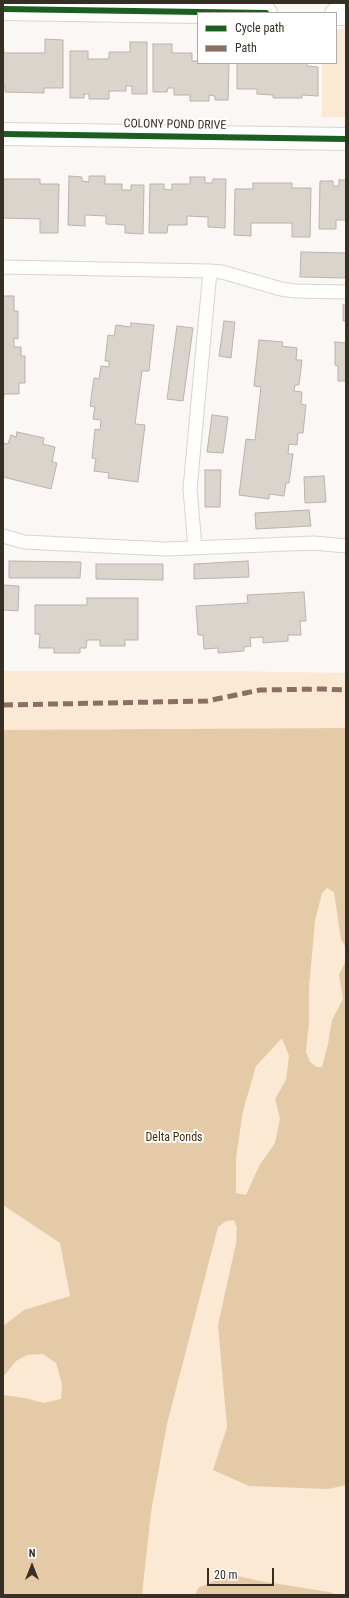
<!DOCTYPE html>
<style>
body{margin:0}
#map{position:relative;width:349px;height:1598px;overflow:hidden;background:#faf7f4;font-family:"Roboto Condensed",sans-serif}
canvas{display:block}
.frame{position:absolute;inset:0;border:4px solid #382f24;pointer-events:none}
.legend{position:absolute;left:197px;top:12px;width:140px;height:52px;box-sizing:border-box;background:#fff;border:1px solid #afaca7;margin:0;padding:5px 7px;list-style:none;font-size:12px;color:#382f24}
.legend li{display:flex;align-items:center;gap:8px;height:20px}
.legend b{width:20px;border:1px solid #afaca7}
.north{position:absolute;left:12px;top:1546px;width:40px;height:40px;-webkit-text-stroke:3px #fff;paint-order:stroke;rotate:0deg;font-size:11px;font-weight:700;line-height:16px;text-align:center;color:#382f24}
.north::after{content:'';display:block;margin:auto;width:14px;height:18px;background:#382f24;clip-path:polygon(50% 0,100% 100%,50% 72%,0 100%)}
.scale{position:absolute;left:207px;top:1568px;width:67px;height:18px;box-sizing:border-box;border:2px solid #382f24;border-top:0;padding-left:5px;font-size:12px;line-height:14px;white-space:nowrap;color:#382f24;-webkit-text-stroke:3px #fff;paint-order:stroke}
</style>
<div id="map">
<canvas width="349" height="1598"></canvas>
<div class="frame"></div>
<ul class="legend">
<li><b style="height:5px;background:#1b5e20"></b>Cycle path</li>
<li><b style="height:5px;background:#8d6e63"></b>Path</li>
</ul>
<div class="north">N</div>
<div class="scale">20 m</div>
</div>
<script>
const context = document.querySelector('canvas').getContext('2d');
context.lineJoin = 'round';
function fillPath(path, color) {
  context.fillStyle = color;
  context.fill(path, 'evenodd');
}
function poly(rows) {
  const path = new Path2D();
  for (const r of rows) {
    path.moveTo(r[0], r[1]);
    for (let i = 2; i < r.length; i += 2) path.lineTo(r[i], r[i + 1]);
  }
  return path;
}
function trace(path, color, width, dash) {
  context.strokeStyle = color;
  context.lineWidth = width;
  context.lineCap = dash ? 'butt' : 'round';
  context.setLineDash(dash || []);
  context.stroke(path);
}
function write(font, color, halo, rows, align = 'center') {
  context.font = font + ' "Roboto Condensed",sans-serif';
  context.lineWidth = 4;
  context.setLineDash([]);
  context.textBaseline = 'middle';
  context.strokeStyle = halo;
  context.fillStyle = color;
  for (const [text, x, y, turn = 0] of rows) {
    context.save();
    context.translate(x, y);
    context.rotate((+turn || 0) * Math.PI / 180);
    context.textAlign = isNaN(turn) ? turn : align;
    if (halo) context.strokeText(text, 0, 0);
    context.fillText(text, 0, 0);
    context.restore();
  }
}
fillPath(poly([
 [336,29,346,29,346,117,322,117,322,63,336,63],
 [3,671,221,671,346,673,346,1595,3,1595]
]), '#fbe9d4');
fillPath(poly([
 [346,728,346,947,341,940,334,892,327,888,322,893,315,921,309,988,309,1022,306,1052,310,1062,317,1067,322,1067,328,1044,332,1020,343,999,339,975,346,960,346,1485,328,1489,249,1486,213,1470,227,1427,218,1325,236,1243,237,1228,234,1220,226,1221,218,1227,167,1424,151,1512,142,1595,3,1595,3,1395,25,1398,44,1403,61,1399,62,1384,56,1363,43,1354,27,1355,16,1361,3,1377,3,1326,24,1310,70,1296,60,1243,3,1205,3,730],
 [282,1038,289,1056,286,1080,275,1099,280,1118,275,1143,259,1166,246,1195,236,1193,236,1158,243,1111,256,1066],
 [229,1574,260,1581,329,1592,336,1595,195,1595,198,1588]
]), '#e5caa7');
const building = poly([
 [3,39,4,53,45,53,45,39,63,40,63,88,44,88,44,93,5,92,5,86,3,86,3,39],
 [130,42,147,42,147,94,132,94,132,86,126,86,126,91,109,91,109,99,89,99,89,94,84,94,84,98,70,98,70,51,88,51,88,59,109,59,109,52,130,52,130,42],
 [153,44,172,44,172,53,192,53,192,61,198,61,198,63,229,63,228,100,215,100,215,96,209,95,209,101,190,101,190,95,174,95,174,88,168,88,167,92,153,92,153,44],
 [237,63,307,63,307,66,318,67,318,96,302,95,302,98,273,98,273,95,257,94,257,89,237,89,237,63],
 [69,176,82,177,82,181,89,182,89,176,105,176,105,184,122,184,122,190,131,190,131,185,144,185,143,234,125,233,125,225,106,224,106,216,85,215,85,226,68,225,69,176],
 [190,177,205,177,205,183,212,183,213,179,226,179,225,228,208,227,208,217,187,216,187,225,168,225,167,233,149,233,150,184,164,184,164,189,172,190,172,184,190,184,190,177],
 [3,179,40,179,40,184,59,184,58,233,40,233,40,219,3,218,3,179],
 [339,180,346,180,346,220,336,220,336,229,319,229,320,181,333,181,333,186,339,186,339,180],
 [253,183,292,183,292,188,311,188,310,237,292,237,292,223,251,223,251,236,234,235,235,189,253,189,253,183],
 [301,252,346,253,346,278,300,277,301,252],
 [3,296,14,296,14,311,18,311,18,339,14,338,14,347,21,347,21,356,25,356,25,383,19,383,19,394,4,394,4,398,3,398,3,296],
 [343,305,346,305,346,321,343,321,343,305],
 [224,321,235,322,231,358,219,356,224,321],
 [131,323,154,325,149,371,142,371,135,424,145,425,138,482,108,478,109,473,94,471,96,459,92,458,95,429,100,430,101,420,93,419,95,407,90,406,94,378,99,379,101,366,109,367,109,361,105,361,108,335,114,336,116,325,131,327,131,323],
 [177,326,193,328,183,401,167,399,177,326],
 [259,340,283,342,282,346,297,348,296,360,302,360,299,385,295,385,294,391,302,392,301,404,306,405,303,433,298,433,297,445,289,444,288,454,293,454,289,483,286,483,284,496,269,494,269,499,239,495,246,439,255,440,261,387,254,386,259,340],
 [335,342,346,343,346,381,338,381,338,366,335,365,335,342],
 [212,415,228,417,223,453,207,452,212,415],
 [17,432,44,438,43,444,55,447,52,462,57,463,51,489,3,477,3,443,8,444,11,435,16,437,17,432],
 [205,470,221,470,220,507,205,507,205,470],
 [324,476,326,502,305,503,304,477,324,476],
 [309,510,311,526,256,529,255,513,309,510],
 [9,561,81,562,80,578,9,578,9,561],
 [248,561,249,577,194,579,194,564,248,561],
 [96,564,163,564,163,580,96,579,96,564],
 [3,585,19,586,18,611,3,610,3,585],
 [304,592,306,621,300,621,301,635,288,635,288,641,263,643,263,637,250,638,251,646,244,647,244,651,218,653,218,648,204,649,203,635,198,635,196,606,248,603,247,595,304,592],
 [87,598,138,598,138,640,125,640,125,646,100,646,100,640,87,640,86,648,80,648,80,653,54,653,54,648,39,648,40,634,35,634,35,605,87,605,87,598]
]);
fillPath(building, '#dad4cd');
trace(building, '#b9b3ad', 1);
const service = poly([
 [3,267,210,271,222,272,281,289,295,291,346,292],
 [3,536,24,542,166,549,314,543,346,546],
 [195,548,190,489,210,271]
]);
const minor = poly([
 [3,9,266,13],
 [336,14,346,14],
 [3,134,346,139]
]);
trace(service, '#dad4cd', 15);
trace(minor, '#dad4cd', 24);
trace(service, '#fefefd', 13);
trace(minor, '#fefefd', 22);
trace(poly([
 [3,705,207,701,260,690,323,689,346,690]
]), '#8d6e63', 5, [10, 5]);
trace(poly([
 [3,9,266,13],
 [3,134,346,139]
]), '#1b5e20', 6);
write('12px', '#382f24', '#fff', [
 ["COLONY POND DRIVE",175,125,1]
]);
write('12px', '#472e05', '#fff', [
 ["Delta Ponds",174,1138]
]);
</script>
